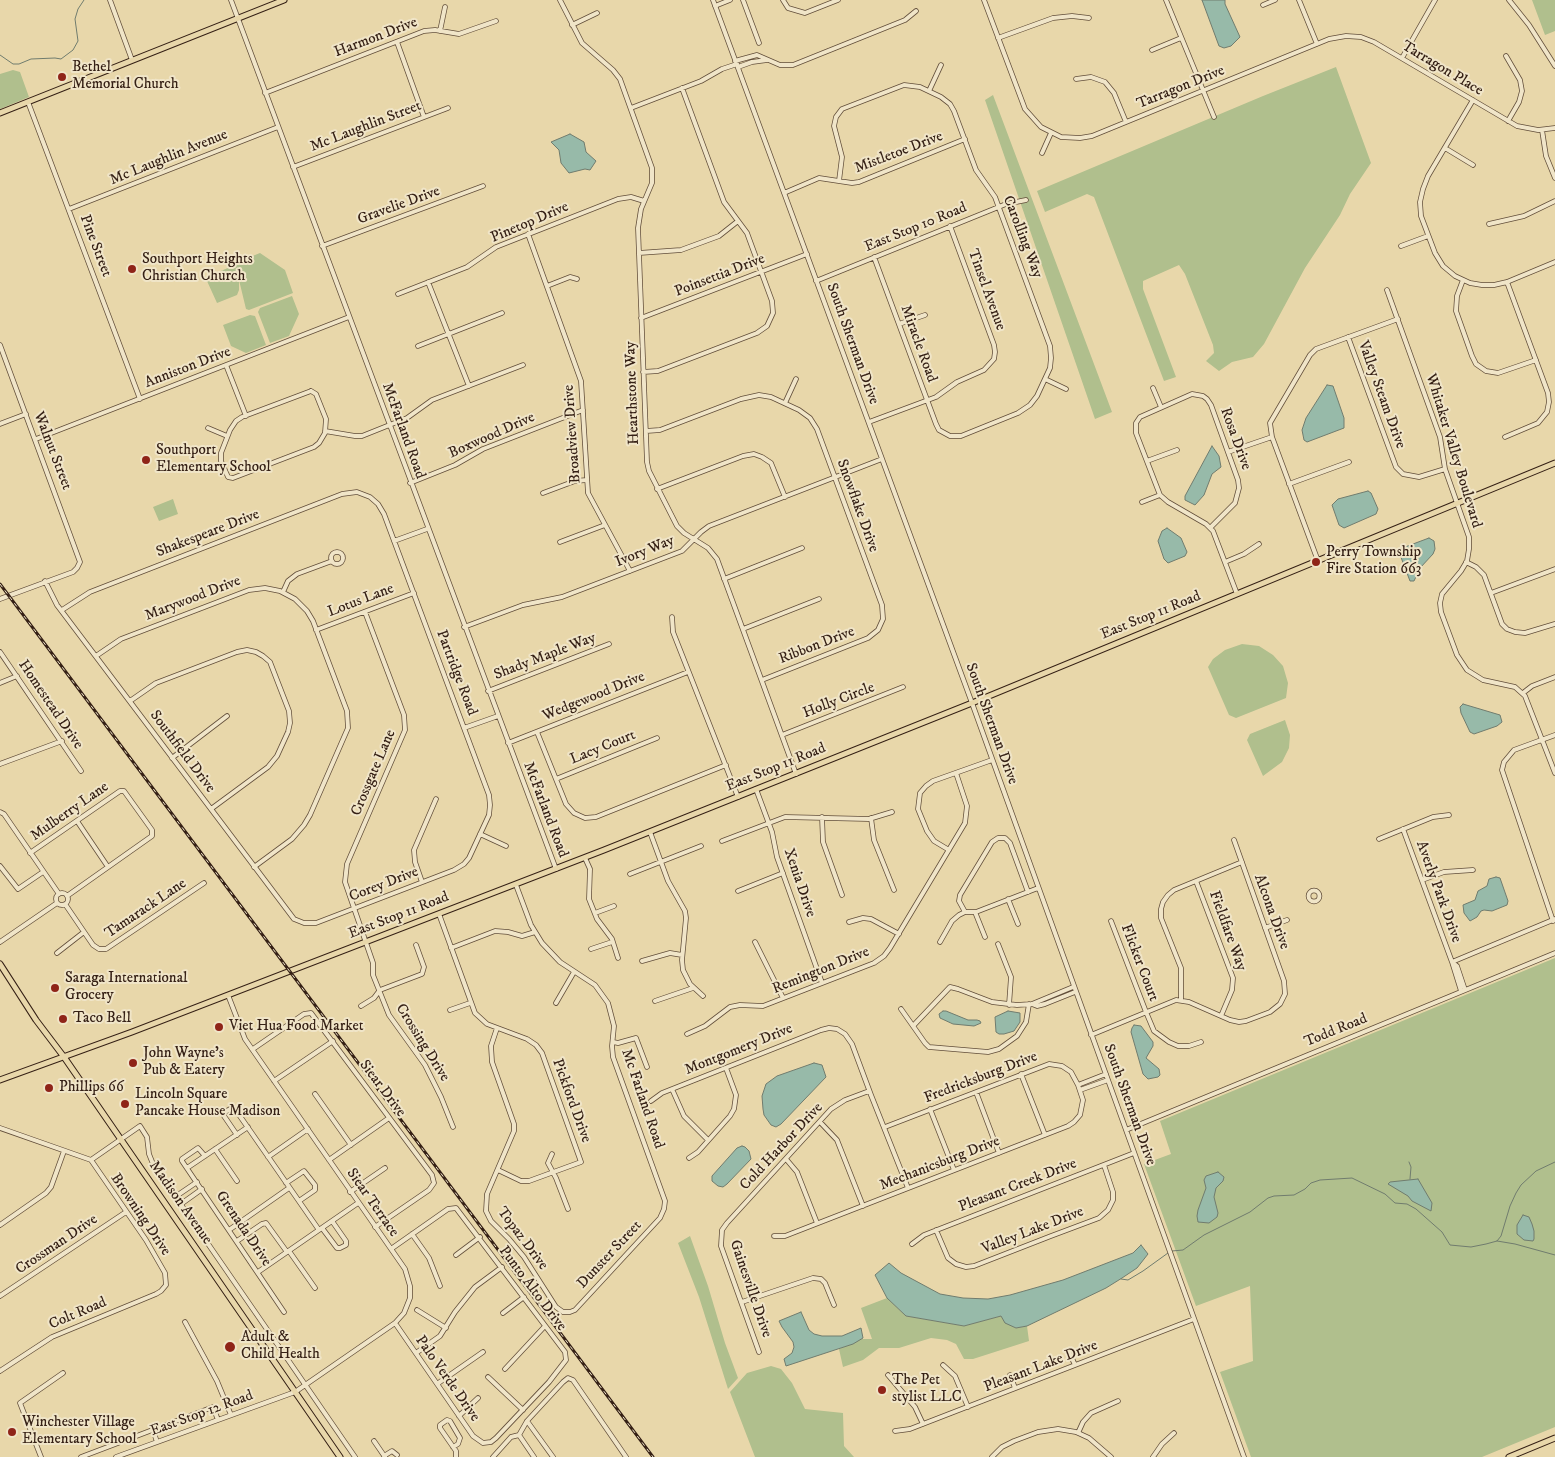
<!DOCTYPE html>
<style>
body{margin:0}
canvas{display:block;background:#e8d7aa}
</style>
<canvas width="1555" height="1457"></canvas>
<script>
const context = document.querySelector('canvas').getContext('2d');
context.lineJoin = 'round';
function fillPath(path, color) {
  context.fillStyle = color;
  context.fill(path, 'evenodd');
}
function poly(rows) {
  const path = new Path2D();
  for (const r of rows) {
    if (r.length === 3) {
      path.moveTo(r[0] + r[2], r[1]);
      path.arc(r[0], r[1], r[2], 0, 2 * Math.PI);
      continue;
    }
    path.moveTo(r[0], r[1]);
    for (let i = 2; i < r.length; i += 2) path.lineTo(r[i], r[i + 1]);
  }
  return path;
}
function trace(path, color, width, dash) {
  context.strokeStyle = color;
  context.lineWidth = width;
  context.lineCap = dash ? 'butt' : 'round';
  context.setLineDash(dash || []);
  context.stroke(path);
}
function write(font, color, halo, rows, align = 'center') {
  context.font = font + ' "IM FELL DW Pica",serif';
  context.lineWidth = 4;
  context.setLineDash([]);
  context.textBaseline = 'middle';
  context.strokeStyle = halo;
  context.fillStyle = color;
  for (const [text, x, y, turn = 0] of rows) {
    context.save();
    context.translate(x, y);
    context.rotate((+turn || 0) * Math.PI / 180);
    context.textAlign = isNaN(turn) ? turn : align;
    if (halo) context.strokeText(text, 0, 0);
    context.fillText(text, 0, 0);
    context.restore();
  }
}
fillPath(poly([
 [1532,0,1555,0,1555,31,1545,35],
 [1336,67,1371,163,1350,194,1340,215,1305,268,1264,344,1253,357,1232,362,1219,371,1206,361,1214,353,1213,345,1185,274,1179,265,1143,281,1143,289,1176,377,1164,381,1094,197,1087,194,1045,212,1037,191,1263,96],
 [13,70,20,72,29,97,0,109,0,74],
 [993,95,1112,412,1095,419,985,100],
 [260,253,285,270,293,293,249,310,246,309,239,280,239,290,237,295,217,303,207,281,209,276,235,265,237,273,235,263],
 [292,296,299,314,289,336,270,343,258,312,260,308],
 [250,315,255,316,266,345,246,353,231,346,223,325],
 [173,499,178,514,159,521,153,507],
 [1242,644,1259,646,1273,655,1283,666,1288,683,1286,698,1236,718,1229,715,1208,667,1213,659,1225,650],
 [1285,720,1290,735,1289,748,1282,762,1263,776,1247,740,1250,734],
 [1555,958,1555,1427,1482,1457,1251,1457,1220,1372,1253,1361,1250,1286,1196,1306,1144,1164,1171,1154,1160,1121],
 [690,1236,708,1286,725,1343,738,1378,728,1389,699,1297,678,1243],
 [887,1298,906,1316,964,1326,1001,1316,1015,1328,1027,1326,1029,1341,973,1359,964,1359,956,1344,947,1340,931,1338,899,1348,879,1348,863,1360,843,1367,839,1349,861,1339,872,1339,861,1308],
 [771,1366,781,1369,792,1383,805,1409,843,1413,844,1446,854,1457,755,1457,730,1392,747,1373]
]), '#b0bf8d');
const water = poly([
 [1202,0,1225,0,1225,4,1240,37,1231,46,1224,48,1219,46,1202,0],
 [570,134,584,142,586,152,596,161,590,170,585,169,569,173,561,163,559,150,551,142,570,134],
 [1327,385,1333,386,1344,418,1344,428,1307,442,1304,440,1302,430,1306,418,1327,385],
 [1212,446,1219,456,1221,467,1212,474,1204,495,1195,505,1185,500,1185,496,1212,446],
 [1368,491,1371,493,1378,509,1376,514,1344,528,1339,525,1332,505,1338,499,1368,491],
 [1167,528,1181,538,1187,552,1185,556,1168,563,1164,559,1158,541,1162,531,1167,528],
 [1429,538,1434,541,1435,549,1433,554,1420,568,1414,581,1410,581,1399,552,1405,547,1429,538],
 [1463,704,1500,715,1502,722,1497,726,1474,734,1470,732,1461,713,1460,707,1463,704],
 [1496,877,1500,878,1508,901,1507,905,1492,911,1484,910,1481,911,1477,917,1470,921,1464,913,1463,905,1475,900,1478,891,1487,886,1489,879,1496,877],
 [943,1011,946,1011,968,1020,977,1020,980,1021,981,1023,974,1026,953,1024,940,1018,939,1014,943,1011],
 [1008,1011,1020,1013,1020,1022,1014,1031,1004,1034,999,1034,996,1032,995,1017,1008,1011],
 [1134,1025,1141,1026,1153,1042,1153,1046,1146,1058,1159,1069,1160,1075,1158,1077,1148,1079,1143,1074,1131,1032,1132,1028,1134,1025],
 [814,1063,822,1065,826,1077,781,1124,776,1127,771,1125,764,1115,763,1109,762,1096,766,1084,777,1076,814,1063],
 [742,1146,745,1147,749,1151,751,1159,727,1184,723,1187,718,1186,712,1181,712,1176,737,1148,742,1146],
 [1218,1172,1224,1177,1223,1181,1216,1188,1214,1197,1218,1213,1217,1217,1209,1223,1198,1222,1197,1216,1198,1210,1206,1188,1204,1180,1206,1176,1218,1172],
 [1418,1179,1432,1203,1431,1211,1412,1201,1408,1196,1388,1184,1390,1182,1418,1179],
 [1523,1215,1529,1217,1532,1224,1534,1231,1534,1239,1533,1241,1524,1240,1517,1234,1517,1225,1523,1215],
 [1141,1245,1148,1254,1137,1268,1122,1278,1106,1288,1027,1326,1016,1328,1005,1323,1001,1316,964,1326,906,1316,887,1298,875,1275,889,1263,901,1273,940,1294,963,1298,988,1299,1010,1295,1063,1280,1133,1253,1141,1245],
 [801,1312,809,1330,814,1334,822,1336,842,1336,861,1328,863,1338,853,1344,786,1366,784,1359,792,1353,794,1347,793,1342,782,1327,779,1321,801,1312]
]);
fillPath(water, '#97baa9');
trace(water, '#707c6e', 1);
trace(poly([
 [0,55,13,64,19,64,31,59,55,58,61,59,73,50,78,41,75,19,78,9,84,0],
 [1409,1162,1411,1167,1410,1179],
 [1497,1241,1515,1244,1555,1255],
 [1172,1251,1183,1250,1204,1235,1250,1212,1268,1198,1274,1196,1294,1195,1305,1189,1311,1183,1320,1180,1352,1178,1385,1194,1395,1203,1407,1204,1416,1209,1442,1232,1450,1245,1471,1247,1486,1244,1497,1241,1501,1236,1510,1206,1516,1193,1521,1185,1536,1171,1555,1162],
 [1121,1279,1128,1280,1143,1271,1168,1253]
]), '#707c6e', 1);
const minor = poly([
 [110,0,132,60],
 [231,0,556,869],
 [560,0,582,43,613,70,620,79,652,168,652,183,641,209,638,228,647,462,649,471,677,526,684,533,708,548,717,559,796,774],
 [713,0,972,703,1244,1457],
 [743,0,759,43],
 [783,0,788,8,805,13,838,0],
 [984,0,1025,109,1041,127,1061,137,1080,138,1092,136,1329,39,1346,36,1361,37,1374,42,1517,126,1538,130,1555,128],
 [1166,0,1214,117],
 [1299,0,1317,44],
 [1509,0,1529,25,1555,66],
 [1263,5,1275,0],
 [715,6,730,0],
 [572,25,597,13],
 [440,31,445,7],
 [998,38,1053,18,1072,16,1089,18],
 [397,42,424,117],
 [1152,50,1181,38],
 [1506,56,1520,80,1522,91,1519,102,1508,121],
 [1402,58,1435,0],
 [735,61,757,55,780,65,793,65,905,20,916,11],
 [738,67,752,62,767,60],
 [1076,79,1091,77,1105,82,1114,93,1126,122],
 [929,91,941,65],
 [265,93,424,31,435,30,459,34,496,21],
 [1473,100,1428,176,1423,189,1420,202,1421,216,1435,253,1443,266,1455,276,1470,283,1482,285,1494,285,1507,282,1555,262],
 [28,102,140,399],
 [631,108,701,81,722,69,737,64],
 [1542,130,1546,156,1555,178],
 [1445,148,1473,165],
 [1042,153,1051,133],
 [293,167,448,108],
 [839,181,842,157,834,126,836,117,842,109,904,85,920,87,941,97,950,104,954,111,976,170,995,197,1050,346,1051,358,1050,368,1037,396,1030,405,1018,413,961,436,950,436,939,430,936,424,874,257],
 [784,193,819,178,852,183,859,182,965,139],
 [69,209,278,127],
 [1489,224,1524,216,1555,201],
 [528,234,581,381,588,493,630,571],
 [322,246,483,186],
 [1401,246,1428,236],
 [639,253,681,250,719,236,738,221],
 [1463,280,1457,296,1456,311,1472,356,1476,364,1486,371,1498,373,1536,360],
 [816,281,1006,204,1026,200],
 [428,282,469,386],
 [547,286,570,277,577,279],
 [1387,290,1440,437,1445,469,1469,537,1469,549,1467,561,1461,571,1442,594,1440,603,1441,612,1457,655,1467,670,1483,680,1515,687,1525,696,1555,773],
 [398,294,467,267,496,247,618,199,631,197,644,201],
 [641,318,807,254],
 [899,324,925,315],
 [1348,337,1396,467,1403,474,1419,477,1445,469],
 [0,345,80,562,77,568,73,572,0,599],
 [418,346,502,313],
 [226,365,246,416],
 [643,372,658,371,757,333,767,326,773,313,772,301,747,233,724,202,682,88],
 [1045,379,1066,389],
 [1153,388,1161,407],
 [311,391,316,394,326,419,325,433,319,443,314,447,233,478,228,477,221,461,221,453,230,430,236,421,242,417,311,391],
 [785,403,796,379],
 [869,422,936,397,957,382,984,370,994,359,995,352,994,345,950,226],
 [0,424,26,414],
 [208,428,227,436],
 [325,431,355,436,362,436,407,418,432,400,523,365],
 [646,431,660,430,741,399,759,395,771,397,799,410,810,418,817,429,882,605,883,619,878,630,868,638,762,680],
 [1505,437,1538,423,1547,412,1549,402,1548,393,1507,282],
 [36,439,349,317],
 [1228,452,1272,437],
 [1147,461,1177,450],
 [410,483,455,465,483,449,583,410],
 [1289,484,1349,462],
 [657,489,743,456,754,454,762,457,771,463,785,497],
 [543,493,575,481,587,480],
 [1142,502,1160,495],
 [1210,528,1235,503,1239,488,1238,480,1211,405,1207,399,1203,396,1192,394,1140,417,1136,423,1136,433,1160,495,1168,502,1206,524,1213,531,1237,594],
 [394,541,427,529],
 [560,542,605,525],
 [337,558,6],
 [1318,561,1272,437,1270,423,1310,355,1316,349,1398,319],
 [1225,562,1244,554,1259,544],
 [1466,562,1476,567,1484,575,1502,624,1507,629,1515,632,1525,633,1555,624],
 [724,579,802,548],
 [45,581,57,605,294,919,304,923,316,923,454,870,464,864,469,858,489,815,490,805,489,795,384,514,378,504,370,497,357,492,342,494,90,592,62,610],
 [283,592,288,581,297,574,332,561],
 [1491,593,1555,569],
 [365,612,404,715,405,730,347,864,345,882,373,963,373,975,389,1015,425,1065,441,1097,453,1127],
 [672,617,673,632,738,797],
 [464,627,523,605,562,597,682,551,701,532,709,526,882,459],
 [743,629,819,599],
 [316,630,414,593],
 [0,652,81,771],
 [96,656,121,639,249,590,265,588,280,591,295,599,307,611,313,621,347,711,348,728,310,815,304,825,292,839,254,867],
 [0,683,17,676],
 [488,691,609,644],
 [1523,693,1532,686,1555,677],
 [130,701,156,683,237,652,247,650,256,652,263,656,270,662,289,711,290,723,288,732,277,756,268,767,211,809],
 [464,728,498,716],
 [537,732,566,804,574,813,585,818,596,817,726,765],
 [782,735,903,687],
 [508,743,688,672],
 [172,758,227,716],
 [0,764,62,741],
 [556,779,657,738],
 [756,789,772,832,777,857,822,983],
 [0,812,4,814,59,894],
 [822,817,823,842,842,895],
 [871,818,874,840,894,890],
 [77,821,108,867],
 [1403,829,1452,962,1555,919],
 [650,832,668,881,685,911,686,918,682,960,683,970,690,984,703,996],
 [480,834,506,846],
 [1379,839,1433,817,1449,815],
 [722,841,785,817,869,819,892,812],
 [949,850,934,841,927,831,918,809,920,793,926,786,933,781,992,760],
 [30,853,120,791,124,791,152,830,152,836,67,896],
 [585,858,590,869,589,899,597,919,612,939,618,958],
 [0,866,18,889,43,872],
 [630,874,701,846],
 [1422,880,1444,872,1473,870],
 [1196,881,1233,978,1232,990,1221,1016],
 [422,882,415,862,414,850,436,799],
 [1314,896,5.5],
 [738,891,783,873],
 [62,899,6],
 [1008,899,1018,924],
 [65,904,93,945,99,949,106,949,204,883],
 [965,912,959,901,960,895,992,842,998,838,1005,838,1010,843,1028,892],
 [975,912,985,937],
 [595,913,614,906],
 [439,914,475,1013,487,1024,527,1039,536,1045,542,1053,581,1162,529,1181,521,1181,498,1170],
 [1111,921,1146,1012,1154,1031,1169,1042,1178,1046,1189,1046,1201,1042],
 [1553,921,1502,770,1504,762,1514,750,1555,735],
 [849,922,863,918,871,919,899,934],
 [1265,928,1287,920],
 [0,942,57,903],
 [755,942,783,998],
 [940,942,952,921,959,915,965,912,976,912,1038,888],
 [998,944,1011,977,1009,1005],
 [451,948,495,931,508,932,522,936,535,932],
 [591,949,612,942],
 [57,953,84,932],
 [642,961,670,953,682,955],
 [1461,991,1452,962,1457,966,1465,990],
 [1181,1000,1181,968,1161,918,1161,909,1163,902,1168,895,1174,890,1242,862],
 [655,1001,693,988],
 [556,1003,574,972],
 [1032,1004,1037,1006,1045,1004,1075,992],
 [361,1006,374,998,380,990,422,974,424,967,416,945],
 [901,1009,925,1043,929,1047,988,1052,999,1049,1017,1036,1026,1022,1029,1004],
 [450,1010,470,1003],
 [913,1026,950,987,958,989,992,1002,1017,1005,1032,1004,1073,987],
 [497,1028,491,1046,492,1062,514,1124,514,1131,487,1194,486,1211,491,1221,509,1239,524,1257,556,1307,563,1312,570,1312,575,1310,660,1218,664,1209,665,1201,613,1057,612,1046,614,1026,608,1003,595,985,560,962,542,943,531,925,516,885],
 [687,1034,705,1026,730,1007,740,1005,763,1006,874,963,884,956,890,948,965,823,967,806,956,773],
 [1091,1035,1176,1000,1189,1002,1230,1020,1239,1022,1246,1021,1270,1012,1280,1004,1285,994,1284,981,1234,840],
 [613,1042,618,1043,636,1038,647,1067],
 [253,1049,304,1014,311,1013,432,1175,434,1183,429,1190,375,1227],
 [1021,1074,1045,1135],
 [274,1081,333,1041],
 [1078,1085,1106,1074],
 [672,1089,684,1116,708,1140],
 [1080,1090,1108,1080],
 [976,1092,999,1153],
 [315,1094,351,1145],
 [651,1101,662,1093,821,1030,829,1028,837,1029,845,1034,852,1044,871,1095,908,1188],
 [930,1109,954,1170],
 [820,1122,837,1140,863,1206],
 [0,1128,91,1160,140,1126,147,1137,149,1154,153,1164,355,1457],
 [1126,1130,1555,953],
 [237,1135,224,1116,225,1112,232,1108,235,1109,319,1230],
 [215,1149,237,1181],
 [552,1154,548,1163,556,1178,568,1209],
 [205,1156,198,1148,182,1159,182,1161,284,1312],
 [268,1157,308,1129],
 [689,1158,698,1152,730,1116,734,1109,736,1095,726,1068],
 [786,1159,797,1172,817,1223],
 [329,1160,389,1118],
 [187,1168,248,1127],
 [286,1183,304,1171,315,1185,315,1190,299,1201],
 [350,1192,385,1168],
 [175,1197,197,1182],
 [181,1204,202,1189],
 [0,1225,46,1193,51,1187,64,1151],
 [322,1228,337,1248,340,1248,346,1245,346,1241,332,1221],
 [229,1230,289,1188],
 [936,1230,948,1258,956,1264,966,1267,974,1266,1051,1236,1099,1218,1108,1210,1113,1200,1113,1192,1104,1165],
 [412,1234,429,1258,440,1286],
 [774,1236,785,1236,1068,1126,1074,1122,1080,1115,1083,1100,1078,1085,1071,1072,1062,1066,1049,1064,885,1127],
 [237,1241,262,1224,266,1223,287,1252],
 [912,1244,924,1235,1134,1153],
 [391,1249,448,1209,456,1208,565,1352,566,1360,549,1382,496,1438,491,1442,483,1443,473,1436,395,1323],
 [289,1251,315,1288],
 [456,1255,480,1237],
 [258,1272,358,1203],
 [0,1296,126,1212],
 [742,1302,813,1278,821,1279,825,1283,834,1305],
 [417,1310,446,1328],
 [503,1313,524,1297],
 [185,1322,217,1381,231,1415],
 [759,1352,721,1246,722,1230,727,1223,831,1109,845,1100,869,1091],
 [1069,1352,1075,1365],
 [416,1353,440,1336,455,1312,475,1287,502,1267],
 [943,1365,955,1376,968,1407],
 [505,1369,545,1326],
 [0,1371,52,1337,156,1294,161,1291,166,1285,165,1273,146,1240,91,1160],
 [888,1375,915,1407,923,1424],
 [1010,1375,1015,1388],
 [488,1377,523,1410],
 [437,1384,483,1352],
 [459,1416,478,1398],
 [527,1421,553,1457],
 [153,1430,157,1442],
 [895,1431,910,1429,1194,1319],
 [1078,1433,1083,1422,1091,1413,1118,1401],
 [519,1435,534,1457],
 [374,1441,385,1457],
 [453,1447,458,1444,460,1438,450,1421,447,1420,440,1425,440,1428,456,1451,456,1457],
 [384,1456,392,1451,397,1455],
 [41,1457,20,1403,63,1373],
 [81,1457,213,1407,218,1420],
 [116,1457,295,1392,395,1323,404,1313,410,1298,410,1286,405,1269,245,1039,228,995],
 [493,1457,511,1437,519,1435,527,1421,563,1382,568,1378,573,1380,626,1457],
 [992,1457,1002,1447,1014,1441,1038,1432,1058,1429,1076,1432,1089,1438,1111,1457],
 [1153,1457,1162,1444,1174,1433]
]);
const major = poly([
 [0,113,284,0],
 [0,964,36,1020,64,1057,340,1457],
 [0,1080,132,1032,604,850,972,703,1555,463],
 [1509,1457,1555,1438]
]);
trace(minor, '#624e3a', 5.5);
trace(major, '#352015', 7);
trace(minor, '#f0e5c8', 4);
trace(major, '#e8d7aa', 5);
const rail = poly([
 [0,584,653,1457]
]);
trace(rail, '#352015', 3);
trace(rail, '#f0e5c8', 1, [4]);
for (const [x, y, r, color] of [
 [62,77,5,"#8f2418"],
 [132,269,5,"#8f2418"],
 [146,460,5,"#8f2418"],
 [1316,562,5,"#8f2418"],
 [55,988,5,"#8f2418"],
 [63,1019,5,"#8f2418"],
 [219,1027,5,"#8f2418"],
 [133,1063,5,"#8f2418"],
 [49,1088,5,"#8f2418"],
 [125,1104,5,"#8f2418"],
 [230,1347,6,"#8f2418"],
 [882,1390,5,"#8f2418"],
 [12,1432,5,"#8f2418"]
]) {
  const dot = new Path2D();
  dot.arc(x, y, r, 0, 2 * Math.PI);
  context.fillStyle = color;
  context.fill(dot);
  trace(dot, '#f0e5c8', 2);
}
write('15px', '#352015', '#f0e5c8', [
 ["Harmon Drive",376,38,-21],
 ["Tarragon Place",1442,69,31],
 ["Tarragon Drive",1181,88,-22],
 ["Mc Laughlin Street",366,127,-21],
 ["Mistletoe Drive",899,153,-21],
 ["Mc Laughlin Avenue",169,158,-22],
 ["Gravelie Drive",399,206,-20],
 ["Pinetop Drive",530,223,-23],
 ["East Stop 10 Road",916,228,-22],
 ["Carolling Way",1022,237,69],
 ["Pine Street",95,246,69],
 ["Poinsettia Drive",720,276,-21],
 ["Tinsel Avenue",986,290,70],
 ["South Sherman Drive",852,344,70],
 ["Miracle Road",918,344,70],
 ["Anniston Drive",188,368,-21],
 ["Hearthstone Way",633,393,-92],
 ["Valley Steam Drive",1381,395,70],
 ["McFarland Road",403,431,70],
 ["Broadview Drive",573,434,-94],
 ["Boxwood Drive",492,436,-24],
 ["Rosa Drive",1235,439,70],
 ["Walnut Street",52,451,69],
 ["Whitaker Valley Boulevard",1453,451,73],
 ["Snowflake Drive",857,506,70],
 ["Shakespeare Drive",208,534,-21],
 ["Ivory Way",645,552,-22],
 ["Marywood Drive",193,599,-21],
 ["Lotus Lane",361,601,-21],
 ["East Stop 11 Road",1151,616,-22],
 ["Ribbon Drive",817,646,-21],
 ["Shady Maple Way",545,657,-21],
 ["Partridge Road",456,673,69],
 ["Wedgewood Drive",594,697,-22],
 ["Holly Circle",839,701,-21],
 ["Homestead Drive",50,705,56],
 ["South Sherman Drive",991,724,70],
 ["Lacy Court",603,748,-22],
 ["Southfield Drive",182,752,53],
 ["East Stop 11 Road",776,768,-22],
 ["Crossgate Lane",374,773,-67],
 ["McFarland Road",545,810,69],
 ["Mulberry Lane",70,812,-35],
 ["Xenia Drive",799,883,71],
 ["Corey Drive",384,885,-21],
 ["Averly Park Drive",1438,892,70],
 ["Tamarack Lane",146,909,-34],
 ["Alcona Drive",1271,912,70],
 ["East Stop 11 Road",399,916,-21],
 ["Fieldfare Way",1227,931,70],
 ["Flicker Court",1139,963,69],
 ["Remington Drive",821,971,-22],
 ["Todd Road",1336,1031,-22],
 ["Crossing Drive",422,1043,58],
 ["Montgomery Drive",739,1050,-22],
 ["Fredricksburg Drive",981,1078,-21],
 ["Siear Drive",382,1089,53],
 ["Mc Farland Road",642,1099,71],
 ["Pickford Drive",571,1101,70],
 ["South Sherman Drive",1129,1105,70],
 ["Cold Harbor Drive",782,1147,-47],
 ["Mechanicsburg Drive",940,1164,-21],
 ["Pleasant Creek Drive",1018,1186,-21],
 ["Madison Avenue",180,1203,55],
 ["Siear Terrace",372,1203,55],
 ["Browning Drive",140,1215,56],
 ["Grenada Drive",243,1229,56],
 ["Valley Lake Drive",1033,1231,-21],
 ["Topaz Drive",522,1239,53],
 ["Crossman Drive",57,1245,-34],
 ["Dunster Street",610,1255,-47],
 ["Punto Alto Drive",532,1289,53],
 ["Gainesville Drive",750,1289,71],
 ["Colt Road",78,1314,-23],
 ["Pleasant Lake Drive",1041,1367,-21],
 ["Palo Verde Drive",447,1379,55],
 ["East Stop 12 Road",202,1414,-20]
]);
write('15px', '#352015', '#f0e5c8', [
 ["Bethel",72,68],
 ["Memorial Church",72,85],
 ["Southport Heights",142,260],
 ["Christian Church",142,277],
 ["Southport",156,451],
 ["Elementary School",156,468],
 ["Perry Township",1326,553],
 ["Fire Station 663",1326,570],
 ["Saraga International",65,979],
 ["Grocery",65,996],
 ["Taco Bell",73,1019],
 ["Viet Hua Food Market",229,1027],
 ["John Wayne's",143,1054],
 ["Pub & Eatery",143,1071],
 ["Phillips 66",59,1088],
 ["Lincoln Square",135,1095],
 ["Pancake House Madison",135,1112],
 ["Adult &",241,1338],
 ["Child Health",241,1355],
 ["The Pet",892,1381],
 ["stylist LLC",892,1398],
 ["Winchester Village",22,1423],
 ["Elementary School",22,1440]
], 'left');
</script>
